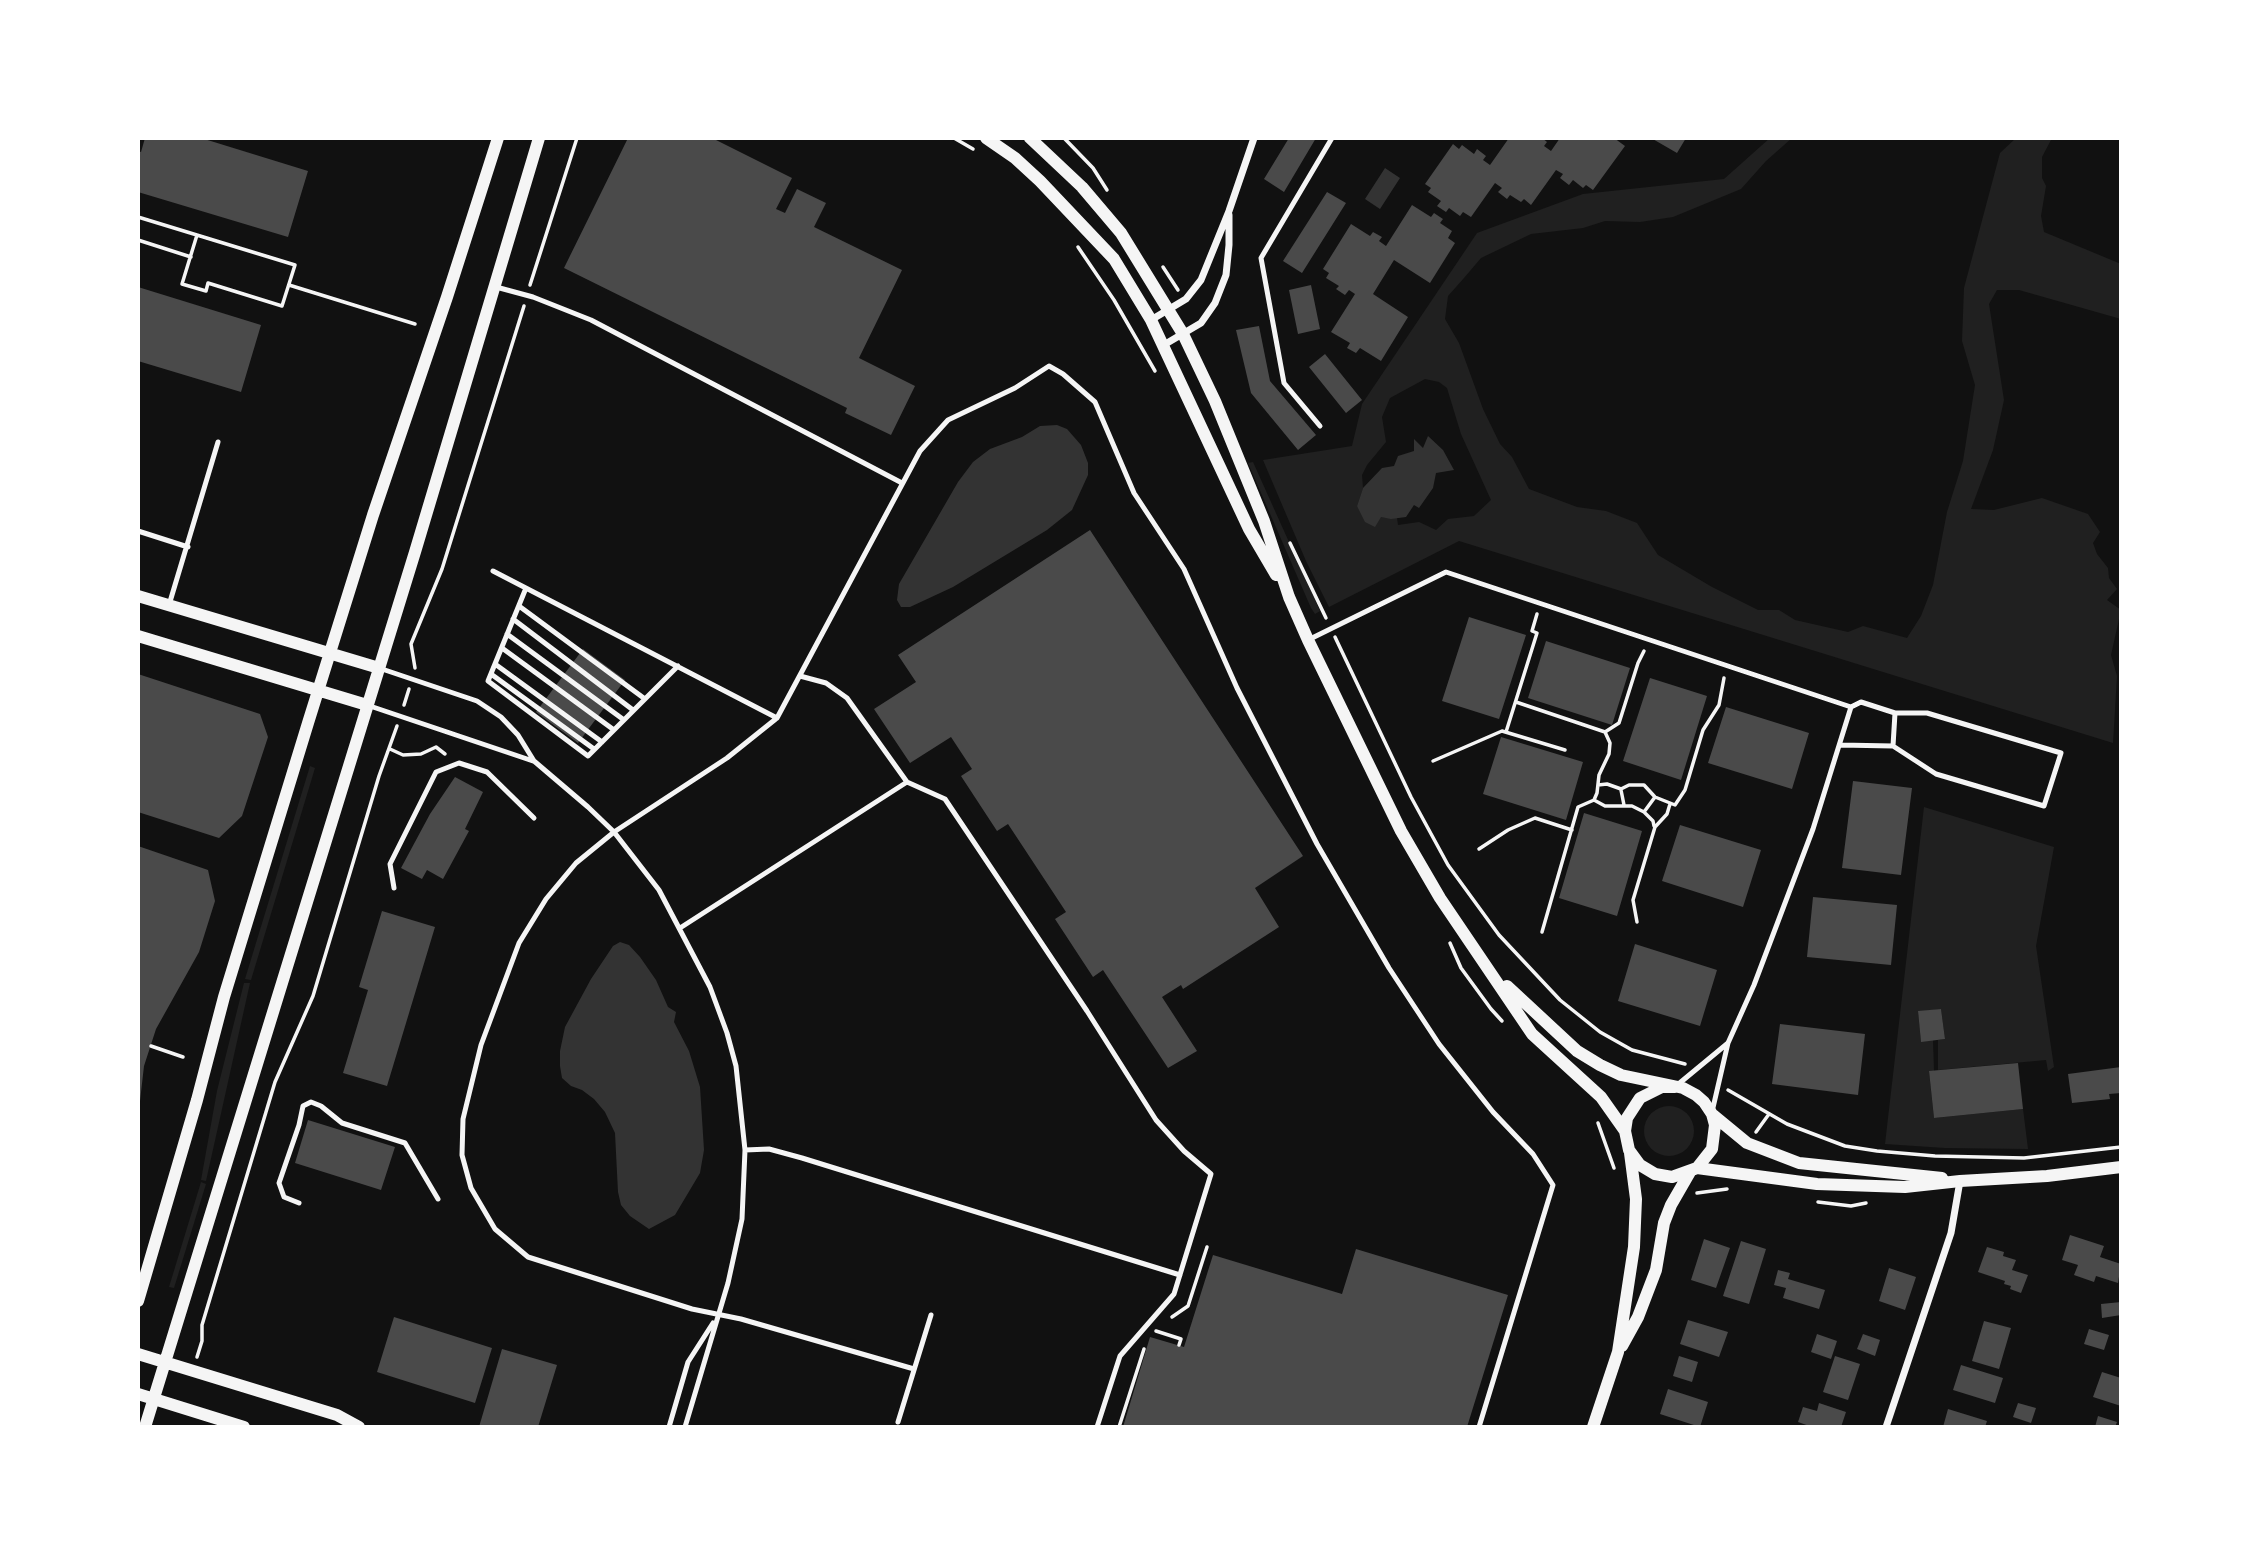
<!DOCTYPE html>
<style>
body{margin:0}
#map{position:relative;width:2259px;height:1565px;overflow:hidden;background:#111;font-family:"PT Serif",serif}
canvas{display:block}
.frame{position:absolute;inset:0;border:140px solid #fff;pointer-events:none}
</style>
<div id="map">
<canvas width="2259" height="1565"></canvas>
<div class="frame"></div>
</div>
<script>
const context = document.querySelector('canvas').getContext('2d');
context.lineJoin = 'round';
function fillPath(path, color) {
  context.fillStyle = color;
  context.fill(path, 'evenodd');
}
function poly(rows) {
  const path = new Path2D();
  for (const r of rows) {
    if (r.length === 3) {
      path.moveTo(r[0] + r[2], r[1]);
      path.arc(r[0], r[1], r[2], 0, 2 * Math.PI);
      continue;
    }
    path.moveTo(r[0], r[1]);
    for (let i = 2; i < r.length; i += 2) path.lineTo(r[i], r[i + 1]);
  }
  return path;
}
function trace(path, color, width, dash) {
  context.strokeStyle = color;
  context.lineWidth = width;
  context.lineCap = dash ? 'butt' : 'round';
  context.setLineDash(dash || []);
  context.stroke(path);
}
fillPath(poly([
 [1770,138,1792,138,1766,161,1741,189,1673,217,1640,222,1605,221,1583,228,1531,234,1481,258,1464,278,1448,296,1445,319,1459,343,1483,409,1500,444,1512,457,1529,489,1577,507,1606,511,1637,523,1658,555,1712,587,1758,610,1779,610,1795,620,1848,632,1863,626,1907,638,1921,616,1933,585,1947,512,1963,461,1975,385,1962,341,1964,288,2000,153,2016,138,2052,138,2042,157,2042,178,2046,186,2041,216,2044,232,2121,264,2121,319,2019,290,1997,290,1989,304,2004,400,1993,450,1971,509,1994,510,2042,498,2088,514,2100,532,2093,543,2097,554,2108,568,2109,578,2117,589,2107,600,2121,610,2111,655,2117,676,2113,743,1459,541,1329,607,1306,561,1263,460,1352,446,1362,404,1477,233,1583,194,1724,179],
 [1425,379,1439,382,1447,388,1461,434,1491,500,1474,516,1448,519,1436,530,1419,522,1398,525,1397,518,1381,517,1357,506,1363,488,1362,475,1367,465,1386,442,1382,417,1390,398],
 [1253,462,1320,611,1315,614,1311,608,1248,463],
 [310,766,315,768,251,980,245,979],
 [1924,807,2054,847,2036,946,2054,1067,2048,1071,2046,1060,1938,1070,1938,1040,1945,1039,1941,1009,1918,1012,1921,1041,1933,1040,1934,1071,1929,1072,1934,1118,2023,1109,2028,1149,1945,1148,1885,1144],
 [244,983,250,983,206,1181,201,1180,217,1091],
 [1669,1131,25],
 [201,1182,206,1184,174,1288,169,1287]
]), '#202020');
fillPath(poly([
 [1385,168,1400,178,1380,209,1365,199],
 [1057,425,1067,429,1081,445,1088,463,1088,475,1072,510,1047,530,953,587,910,607,901,607,897,600,899,584,958,482,973,462,990,449,1022,437,1040,426],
 [1428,436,1443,450,1454,470,1436,473,1433,488,1419,508,1414,505,1406,517,1391,519,1381,517,1375,527,1365,522,1357,506,1363,488,1382,468,1394,466,1398,456,1414,451,1414,439,1423,448],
 [620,942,629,945,640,957,656,980,668,1007,676,1012,674,1022,689,1051,700,1087,704,1150,700,1173,675,1215,649,1229,630,1216,621,1205,618,1192,615,1133,605,1112,594,1099,582,1090,571,1086,562,1078,560,1066,560,1051,565,1027,591,979,613,946]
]), '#333');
fillPath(poly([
 [145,138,201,138,308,171,288,237,138,192,138,151,141,152],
 [628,138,712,138,792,178,776,209,785,213,797,189,826,203,814,227,902,270,859,358,915,386,891,435,845,413,847,408,564,268],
 [1289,138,1316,138,1284,192,1264,179],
 [1509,138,1535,140,1542,138,1547,142,1544,146,1551,151,1560,138,1614,138,1625,146,1593,190,1586,185,1583,188,1573,180,1569,185,1560,178,1563,174,1556,170,1531,205,1524,199,1521,202,1510,195,1507,199,1498,192,1502,188,1495,183,1471,217,1463,212,1460,216,1449,208,1446,212,1437,206,1441,201,1428,192,1431,188,1425,184,1453,144,1459,149,1462,145,1474,154,1477,149,1486,156,1483,160,1490,165],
 [1651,138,1686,138,1677,153],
 [1327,192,1346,203,1302,273,1283,261],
 [1412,205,1431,217,1434,213,1443,219,1440,223,1452,231,1448,238,1455,243,1430,283,1394,260,1373,294,1408,317,1381,361,1360,348,1356,353,1347,348,1350,343,1331,332,1355,294,1349,290,1345,295,1336,289,1339,286,1326,278,1329,273,1323,269,1351,224,1370,236,1373,232,1382,237,1379,241,1386,246],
 [1311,285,1320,329,1298,334,1289,290],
 [138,287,261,325,241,392,138,361],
 [1259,326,1270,381,1316,435,1298,450,1251,393,1236,330],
 [1325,354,1362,400,1346,413,1309,367],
 [1090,530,1303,856,1255,888,1279,927,1183,989,1181,985,1162,997,1197,1051,1168,1068,1103,970,1093,977,1055,919,1066,912,1008,824,997,831,961,776,972,769,951,737,910,763,874,709,916,682,898,655],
 [1469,617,1526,635,1499,719,1442,701],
 [1546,641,1630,668,1612,725,1528,698],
 [583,649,625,680,578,743,536,712],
 [138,674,260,714,268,737,242,816,219,838,138,812],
 [1650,678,1707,696,1681,780,1623,761],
 [1726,707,1809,733,1792,789,1708,763],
 [1501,737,1583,762,1566,820,1483,794],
 [455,777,483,792,465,829,469,831,443,879,427,870,422,879,401,868,430,814],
 [1853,781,1912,788,1901,875,1842,868],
 [1584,813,1642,831,1617,916,1559,898],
 [1680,825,1761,850,1743,907,1662,881],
 [138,846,208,870,215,901,199,952,156,1029,144,1066,140,1101],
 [1813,897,1897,905,1891,965,1807,957],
 [382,911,435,927,387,1086,343,1073,368,990,359,987],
 [1635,944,1717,970,1700,1026,1618,1001],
 [1941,1009,1945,1039,1921,1042,1918,1011],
 [1780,1024,1865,1034,1858,1095,1772,1084],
 [2018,1063,2023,1109,1934,1118,1929,1071],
 [2121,1067,2121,1093,2109,1094,2110,1099,2072,1103,2068,1074],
 [308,1120,395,1147,381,1190,295,1163],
 [2070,1235,2104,1246,2100,1257,2121,1264,2118,1283,2096,1276,2094,1282,2074,1275,2078,1265,2062,1260],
 [1704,1239,1730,1248,1716,1288,1691,1280],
 [1741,1241,1766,1249,1749,1304,1723,1296],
 [1987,1247,2004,1252,2003,1256,2016,1260,2012,1270,2028,1275,2021,1293,2010,1289,2011,1286,2004,1284,2005,1281,1978,1272],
 [1356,1249,1508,1295,1467,1427,1123,1427,1150,1337,1184,1347,1213,1255,1342,1294],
 [1889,1268,1916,1277,1905,1310,1879,1301],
 [1778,1270,1790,1273,1788,1279,1825,1290,1819,1309,1783,1298,1786,1288,1774,1285],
 [2121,1302,2121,1315,2102,1318,2101,1304],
 [394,1317,492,1348,475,1403,377,1372],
 [1688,1320,1728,1332,1719,1357,1680,1344],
 [1984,1321,2011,1328,1999,1369,1972,1361],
 [2089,1329,2109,1335,2104,1350,2084,1344],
 [1817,1334,1837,1341,1831,1359,1811,1352],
 [1863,1334,1880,1340,1875,1356,1857,1349],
 [502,1349,557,1365,538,1427,479,1427],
 [1679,1356,1698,1362,1692,1382,1673,1376],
 [1835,1356,1860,1364,1848,1400,1823,1392],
 [1961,1365,2003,1378,1995,1403,1953,1390],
 [2102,1372,2121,1378,2121,1406,2093,1397],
 [1668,1389,1708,1402,1700,1427,1660,1414],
 [1819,1403,1846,1412,1841,1427,1812,1427,1798,1422,1803,1407,1817,1411],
 [2018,1403,2036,1408,2031,1423,2013,1417],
 [1948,1409,1987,1421,1985,1427,1943,1427],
 [2098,1416,2117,1422,2115,1427,2095,1427]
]), '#4a4a4a');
trace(poly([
 [954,138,973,149],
 [1064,138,1093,168,1107,190],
 [138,217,295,265,282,306,208,283,206,291,182,284,197,235],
 [138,240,191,257],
 [1078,247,1114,300,1155,371],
 [1163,267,1178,290],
 [289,285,415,324],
 [530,285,577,138],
 [1290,543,1326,618],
 [1335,637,1411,797,1448,865,1499,935,1560,1000,1600,1032,1632,1050,1685,1064],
 [415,668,411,644,442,569,524,306],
 [1516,702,1605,732,1610,743,1609,754,1599,775,1597,793,1594,800,1578,807,1542,932],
 [404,705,409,689],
 [1506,732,1537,633,1532,631,1537,614],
 [1605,732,1619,723,1638,663,1644,651],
 [390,749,403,755,421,754,436,747,445,754],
 [1433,761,1502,731,1565,750],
 [1598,785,1607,784,1621,789,1629,785,1644,785,1655,797,1675,805,1685,790,1703,730,1719,705,1724,678],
 [1621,790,1624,805],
 [1594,800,1605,806,1632,806,1644,812,1653,821,1654,826],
 [1644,812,1655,797],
 [1479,849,1508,830,1535,818,1572,830],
 [1637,922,1633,900,1655,827,1667,814,1670,804],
 [1450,943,1461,968,1491,1009,1502,1021],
 [151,1046,183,1057],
 [1728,1090,1787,1124,1845,1146,1877,1151,1935,1156,2024,1158,2121,1147],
 [1598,1123,1614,1168],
 [1756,1132,1769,1114],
 [1697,1193,1727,1189],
 [1818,1202,1851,1206,1866,1203],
 [1172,1317,1188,1306,1207,1247],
 [1156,1331,1181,1339,1179,1345],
 [197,1357,202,1341,202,1325,275,1082,313,996,379,776,397,726],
 [1119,1427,1144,1349]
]), '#f5f5f5', 3.5);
trace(poly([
 [496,287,533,297,591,320,902,483],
 [1320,426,1284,383,1261,258,1332,138],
 [138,531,188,547],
 [493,571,777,718],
 [526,588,488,681,588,756,678,666],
 [169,605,218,442],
 [519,606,645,699],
 [513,619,633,710],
 [507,634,624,720],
 [1308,640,1446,572,1851,707],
 [502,648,614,730],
 [495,664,602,742],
 [379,668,477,701,501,717,518,735,534,761,588,807,614,832,659,890,710,987,727,1033,736,1066,745,1150,742,1219,728,1283,685,1427],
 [491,674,594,749],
 [800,676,826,683,847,698,907,782,945,799,1087,1011,1156,1120,1184,1151,1211,1174,1174,1294,1120,1356,1097,1427],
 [367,705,533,761],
 [1893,746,1895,713],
 [394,888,390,864,436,772,459,763,487,772,534,818],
 [680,928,907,782],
 [1676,1086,1728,1043],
 [1712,1112,1728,1043,1754,985,1813,829,1851,707,1861,702,1895,713,1927,713,2061,753,2044,806,1936,774,1893,746,1840,745],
 [745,1150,769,1149,802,1158,1180,1275],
 [299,1203,284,1197,279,1183,299,1125,303,1106,311,1102,321,1106,342,1123,405,1143,438,1199],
 [914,1369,741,1319,692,1309,528,1257,495,1229,471,1188,462,1155,463,1119,481,1045,519,943,546,899,576,863,614,832,727,758,777,718,920,451,948,420,1015,388,1049,366,1063,374,1095,402,1134,493,1184,569,1237,688,1317,844,1389,968,1439,1044,1493,1112,1533,1154,1553,1185,1479,1427],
 [898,1422,931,1315],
 [669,1427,688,1362,713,1323]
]), '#f5f5f5', 5);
trace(poly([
 [1151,320,1186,299,1201,280,1229,211,1254,138],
 [1162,346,1201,323,1215,303,1226,275,1229,245,1229,215],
 [1886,1427,1951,1233,1960,1181]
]), '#f5f5f5', 7);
trace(poly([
 [986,138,1015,158,1040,181,1114,259,1151,320,1249,529,1276,575],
 [1030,138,1082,187,1121,233,1183,334,1215,401,1264,521,1289,597,1308,640,1401,831,1440,898,1532,1034,1601,1097,1625,1131],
 [138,596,379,668],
 [138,636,367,705],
 [1507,986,1577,1051,1600,1065,1621,1075,1683,1088,1696,1095,1704,1102,1712,1114,1715,1125,1712,1149,1697,1168,1672,1177,1655,1174,1640,1165,1629,1150,1625,1131,1627,1118,1640,1098,1662,1087,1675,1087],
 [1713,1115,1747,1143,1799,1163,1942,1178],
 [1697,1168,1817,1184,1905,1187,1960,1181,2047,1176,2121,1167],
 [138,1301,197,1100,224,997,308,723,373,515,447,297,498,138],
 [1622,1346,1638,1317,1656,1270,1664,1223,1671,1205,1690,1172],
 [138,1354,337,1415,359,1427],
 [138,1394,244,1427],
 [145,1427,415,552,539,138],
 [1593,1427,1618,1352,1634,1247,1636,1199,1630,1153]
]), '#f5f5f5', 12);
</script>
